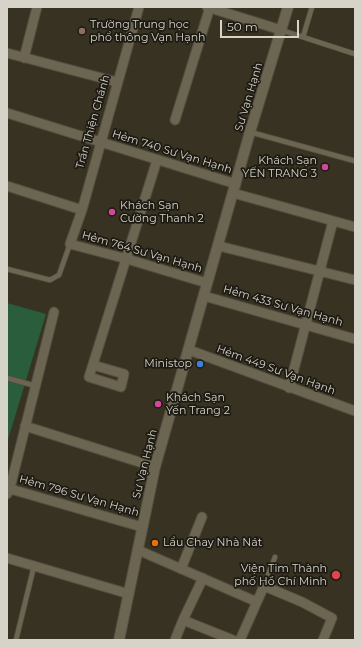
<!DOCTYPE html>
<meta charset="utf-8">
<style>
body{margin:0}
#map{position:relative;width:362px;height:647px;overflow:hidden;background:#373221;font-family:Montserrat,sans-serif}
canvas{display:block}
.frame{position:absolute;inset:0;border:8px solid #d6d3c9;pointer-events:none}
.scale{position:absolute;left:220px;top:20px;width:79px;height:18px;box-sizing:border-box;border:2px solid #d6d3c9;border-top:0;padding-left:5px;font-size:12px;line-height:14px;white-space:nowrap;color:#d6d3c9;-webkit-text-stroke:3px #1c1a12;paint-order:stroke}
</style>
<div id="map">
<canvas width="362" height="647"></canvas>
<div class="frame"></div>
<div class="scale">50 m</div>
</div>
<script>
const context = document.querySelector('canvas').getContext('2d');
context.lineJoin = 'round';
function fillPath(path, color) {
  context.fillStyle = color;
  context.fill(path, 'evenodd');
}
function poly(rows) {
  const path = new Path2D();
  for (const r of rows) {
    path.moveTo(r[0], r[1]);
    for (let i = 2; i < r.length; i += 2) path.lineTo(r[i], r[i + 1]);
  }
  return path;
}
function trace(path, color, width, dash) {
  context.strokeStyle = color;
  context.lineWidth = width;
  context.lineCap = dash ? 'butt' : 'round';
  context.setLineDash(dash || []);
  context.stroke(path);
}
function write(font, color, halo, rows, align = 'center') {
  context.font = font + ' Montserrat,sans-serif';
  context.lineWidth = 3.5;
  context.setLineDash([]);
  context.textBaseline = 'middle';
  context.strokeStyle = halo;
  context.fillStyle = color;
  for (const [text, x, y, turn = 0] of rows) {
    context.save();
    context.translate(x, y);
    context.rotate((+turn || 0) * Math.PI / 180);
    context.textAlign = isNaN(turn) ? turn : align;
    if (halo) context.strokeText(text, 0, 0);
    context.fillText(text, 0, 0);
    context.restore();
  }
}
fillPath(poly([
 [7,303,46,314,7,443]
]), '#295d3b');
const service = poly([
 [281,30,355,54],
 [303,37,312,7],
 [250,132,355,161],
 [7,269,50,280,59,275,70,244],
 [7,378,36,386],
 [264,586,275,557],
 [16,640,34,566]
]);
const minor = poly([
 [139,7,82,210,70,244,127,259,207,283],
 [207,7,281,30],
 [7,53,117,82],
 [24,58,37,7],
 [7,113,236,184],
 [175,120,210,7],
 [7,186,82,210],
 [233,193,355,227],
 [219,246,355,280],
 [204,296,355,339],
 [189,350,355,411],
 [93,365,124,374,121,387,89,377,157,160],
 [289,388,333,221],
 [25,426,155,467],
 [7,488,142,527],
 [7,494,10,488,54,312],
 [138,550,257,602],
 [7,558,129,594],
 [181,569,202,517],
 [203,578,183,620,233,640],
 [175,640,183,620],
 [240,640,264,586,302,602,332,618,323,640]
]);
const tertiary = poly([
 [119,640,155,467,250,132,288,7]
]);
trace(service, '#524e3f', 6);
trace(minor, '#524e3f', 11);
trace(tertiary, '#524e3f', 12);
trace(service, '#6b6552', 4.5);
trace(minor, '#6b6552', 9);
trace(tertiary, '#6b6552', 10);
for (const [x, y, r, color] of [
 [82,31,4,"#8d6e63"],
 [325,167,4,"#d1479c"],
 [112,212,4,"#d1479c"],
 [200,364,4,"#3f7fe0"],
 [158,404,4,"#d1479c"],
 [155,543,4,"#e8710a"],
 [336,575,5,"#e0444e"]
]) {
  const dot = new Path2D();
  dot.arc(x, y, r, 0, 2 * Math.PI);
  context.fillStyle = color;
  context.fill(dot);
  trace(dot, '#1c1a12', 1.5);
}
write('11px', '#d6d3c9', '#1c1a12', [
 ["Trường Trung học",90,25],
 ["phổ thông Vạn Hạnh",90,38],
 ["Khách Sạn",317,161,"right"],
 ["YẾN TRANG 3",317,174,"right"],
 ["Khách Sạn",120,206],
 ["Cường Thanh 2",120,219],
 ["Ministop",192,364,"right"],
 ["Khách Sạn",166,398],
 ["Yến Trang 2",166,411],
 ["Lẩu Chay Nhà Nát",163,543],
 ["Viện Tim Thành",327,569,"right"],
 ["phố Hồ Chí Minh",327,582,"right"]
], 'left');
write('11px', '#d6d3c9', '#1c1a12', [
 ["Sư Vạn Hạnh",249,97,-73],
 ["Trần Thiện Chánh",93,122,-74],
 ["Hẻm 740 Sư Vạn Hạnh",172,152,17],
 ["Hẻm 764 Sư Vạn Hạnh",142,252,16],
 ["Hẻm 433 Sư Vạn Hạnh",283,306,16],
 ["Hẻm 449 Sư Vạn Hạnh",276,370,20],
 ["Sư Vạn Hạnh",145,464,-76],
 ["Hẻm 796 Sư Vạn Hạnh",79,496,16]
]);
</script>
